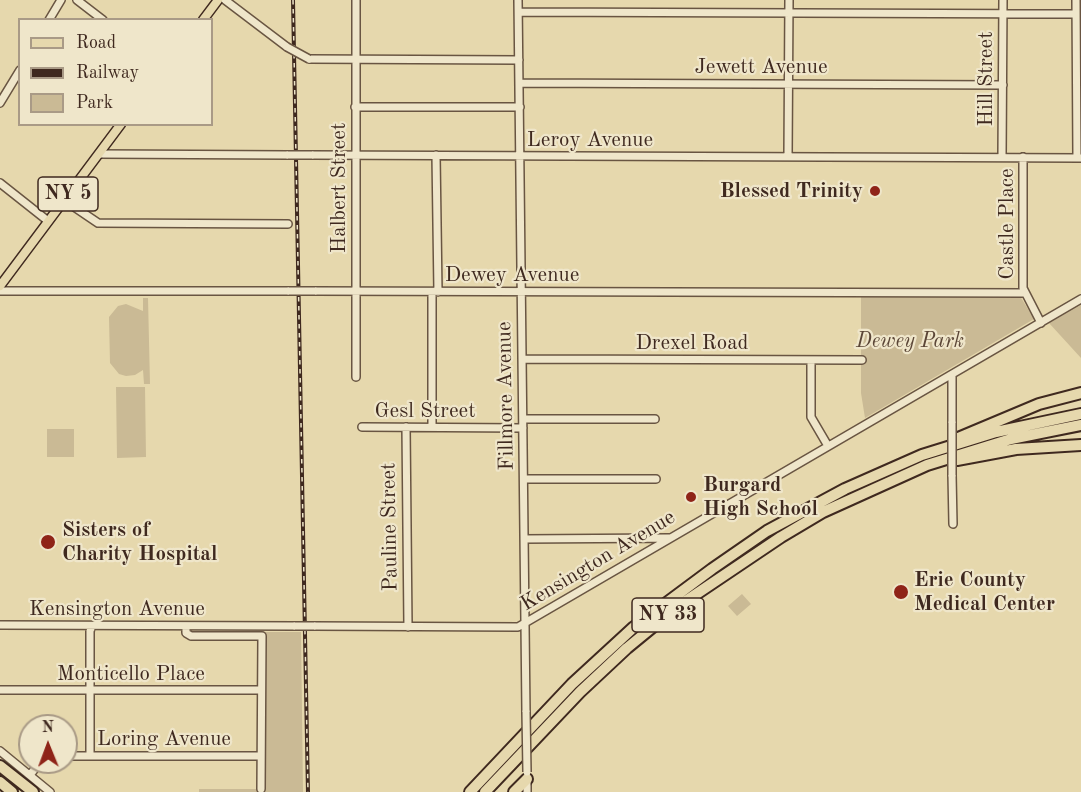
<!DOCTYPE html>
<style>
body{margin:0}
#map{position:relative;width:1081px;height:792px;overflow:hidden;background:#e6d8ad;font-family:"Old Standard TT",serif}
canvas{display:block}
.legend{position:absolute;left:18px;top:18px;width:195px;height:108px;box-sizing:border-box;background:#efe6ca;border:2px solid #a99a86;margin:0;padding:8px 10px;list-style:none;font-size:18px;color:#3f291f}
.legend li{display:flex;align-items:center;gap:12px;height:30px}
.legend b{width:30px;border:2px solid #a99a86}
.north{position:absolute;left:18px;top:714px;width:60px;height:60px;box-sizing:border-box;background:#efe6ca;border:2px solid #a99a86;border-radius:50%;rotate:359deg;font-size:16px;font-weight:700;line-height:24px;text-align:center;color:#3f291f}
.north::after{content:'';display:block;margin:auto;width:21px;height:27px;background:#8f2418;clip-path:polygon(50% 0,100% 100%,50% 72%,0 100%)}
</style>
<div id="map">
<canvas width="1081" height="792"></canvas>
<ul class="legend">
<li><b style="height:8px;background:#e6d8ad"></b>Road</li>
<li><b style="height:8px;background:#3f291f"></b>Railway</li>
<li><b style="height:16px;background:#caba95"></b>Park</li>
</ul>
<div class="north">N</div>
</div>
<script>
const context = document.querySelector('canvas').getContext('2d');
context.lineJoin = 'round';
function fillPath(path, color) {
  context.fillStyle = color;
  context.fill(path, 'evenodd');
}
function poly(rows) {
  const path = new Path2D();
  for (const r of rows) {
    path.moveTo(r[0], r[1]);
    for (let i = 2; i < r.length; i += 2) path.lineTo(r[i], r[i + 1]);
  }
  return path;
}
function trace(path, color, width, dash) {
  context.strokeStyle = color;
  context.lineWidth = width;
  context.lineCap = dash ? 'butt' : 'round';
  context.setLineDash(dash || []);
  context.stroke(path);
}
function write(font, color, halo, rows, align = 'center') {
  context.font = font + ' "Old Standard TT",serif';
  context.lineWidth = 4.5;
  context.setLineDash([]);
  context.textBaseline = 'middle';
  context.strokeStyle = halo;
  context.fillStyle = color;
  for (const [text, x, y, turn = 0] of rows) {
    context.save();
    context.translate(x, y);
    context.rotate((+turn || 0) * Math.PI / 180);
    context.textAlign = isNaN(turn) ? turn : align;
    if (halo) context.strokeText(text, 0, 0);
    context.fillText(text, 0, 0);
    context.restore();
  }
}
fillPath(poly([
 [861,296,1020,296,1034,319,865,418,861,393],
 [143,298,148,298,150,384,144,384,143,370,135,375,126,376,119,374,110,363,109,317,118,306,126,304,143,311],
 [1081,305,1081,358,1049,323],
 [116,387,145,387,146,457,117,458],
 [47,429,74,429,74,457,47,457],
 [742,594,751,604,737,616,728,606],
 [265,632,301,632,303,792,199,792,199,789,266,789]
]), '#caba95');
const minor = poly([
 [77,0,103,20],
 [225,0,287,47],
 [356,0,356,377],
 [518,0,526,712],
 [1076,0,1077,158],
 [519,12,1076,14],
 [49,20,61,0],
 [309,59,519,60],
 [519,83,1003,85],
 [0,103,20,70],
 [355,107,520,107],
 [99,154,288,155],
 [312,155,1081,158],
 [436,155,438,292],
 [788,157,789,0],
 [1002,157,1003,0],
 [1023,157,1023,288,1041,323],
 [0,183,48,221],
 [64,200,98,223,288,224],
 [0,291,289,291],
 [315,291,1024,293],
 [522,359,862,360],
 [811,360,811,417,828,446],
 [952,375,952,423],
 [523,419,655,419],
 [362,427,523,428],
 [406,427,408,627],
 [432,427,432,292],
 [952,475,953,524],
 [524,479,656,479],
 [524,539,669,538],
 [0,625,295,626],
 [186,626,186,633,191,636,262,636,261,789],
 [314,626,518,627,1081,299],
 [0,690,261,690],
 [0,751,50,792],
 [66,756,261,756],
 [90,756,90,631,92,626],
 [30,775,40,762],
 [527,777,527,792]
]);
const major = poly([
 [203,20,218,0],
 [0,286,121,124]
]);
const highway = poly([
 [958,438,1039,404,1081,393],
 [957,460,1016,449,1081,445],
 [0,766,33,792],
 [0,782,12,792],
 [470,792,572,684,634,627,712,569,767,531,845,489,922,455,996,432,1081,414],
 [485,792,580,692,627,648,677,607,781,537,823,512,927,465,1011,439,1081,425],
 [514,792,527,779]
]);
trace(minor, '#695542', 10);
trace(major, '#3f291f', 11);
trace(highway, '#3f291f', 14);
trace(minor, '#efe6ca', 7);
trace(major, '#e6d8ad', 8);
trace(highway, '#e6d8ad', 10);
const rail = poly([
 [293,0,308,792]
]);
trace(rail, '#3f291f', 4);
trace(rail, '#efe6ca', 1.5, [4.5]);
const minorBridge = poly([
 [287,47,309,59],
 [288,155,312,155],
 [289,291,315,291],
 [952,423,952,475],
 [295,626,314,626],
 [526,712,527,772]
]);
trace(minorBridge, '#695542', 10, []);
trace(minorBridge, '#efe6ca', 7);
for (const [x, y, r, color] of [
 [875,191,6,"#8f2418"],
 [691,497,6,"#8f2418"],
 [48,542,8,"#8f2418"],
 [901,592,8,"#8f2418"]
]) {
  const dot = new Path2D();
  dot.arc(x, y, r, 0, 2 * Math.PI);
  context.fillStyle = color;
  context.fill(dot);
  trace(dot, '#efe6ca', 2);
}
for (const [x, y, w] of [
 [68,194,60],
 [668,615,72]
]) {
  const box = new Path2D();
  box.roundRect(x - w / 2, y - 17, w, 34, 4.5);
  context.fillStyle = '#efe6ca';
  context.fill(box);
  trace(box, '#3f291f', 1.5);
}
write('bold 20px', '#3f291f', null, [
 ["NY 5",68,194],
 ["NY 33",668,615]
]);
write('21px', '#3f291f', '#efe6ca', [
 ["Jewett Avenue",761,67],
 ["Hill Street",986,79,-90],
 ["Leroy Avenue",590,140],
 ["Halbert Street",339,188,-90],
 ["Castle Place",1007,224,-90],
 ["Dewey Avenue",512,275],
 ["Drexel Road",692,343],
 ["Fillmore Avenue",506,396,-91],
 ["Gesl Street",425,411],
 ["Pauline Street",390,527,-91],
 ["Kensington Avenue",598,561,-31],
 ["Kensington Avenue",117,609],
 ["Monticello Place",131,674],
 ["Loring Avenue",164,739]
]);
write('bold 21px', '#3f291f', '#efe6ca', [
 ["Blessed Trinity",863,191,"right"],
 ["Burgard",703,485],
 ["High School",703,509],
 ["Sisters of",62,530],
 ["Charity Hospital",62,554],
 ["Erie County",914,580],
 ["Medical Center",914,604]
], 'left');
write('italic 21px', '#5b4637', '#efe6ca', [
 ["Dewey Park",910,341]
]);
</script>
